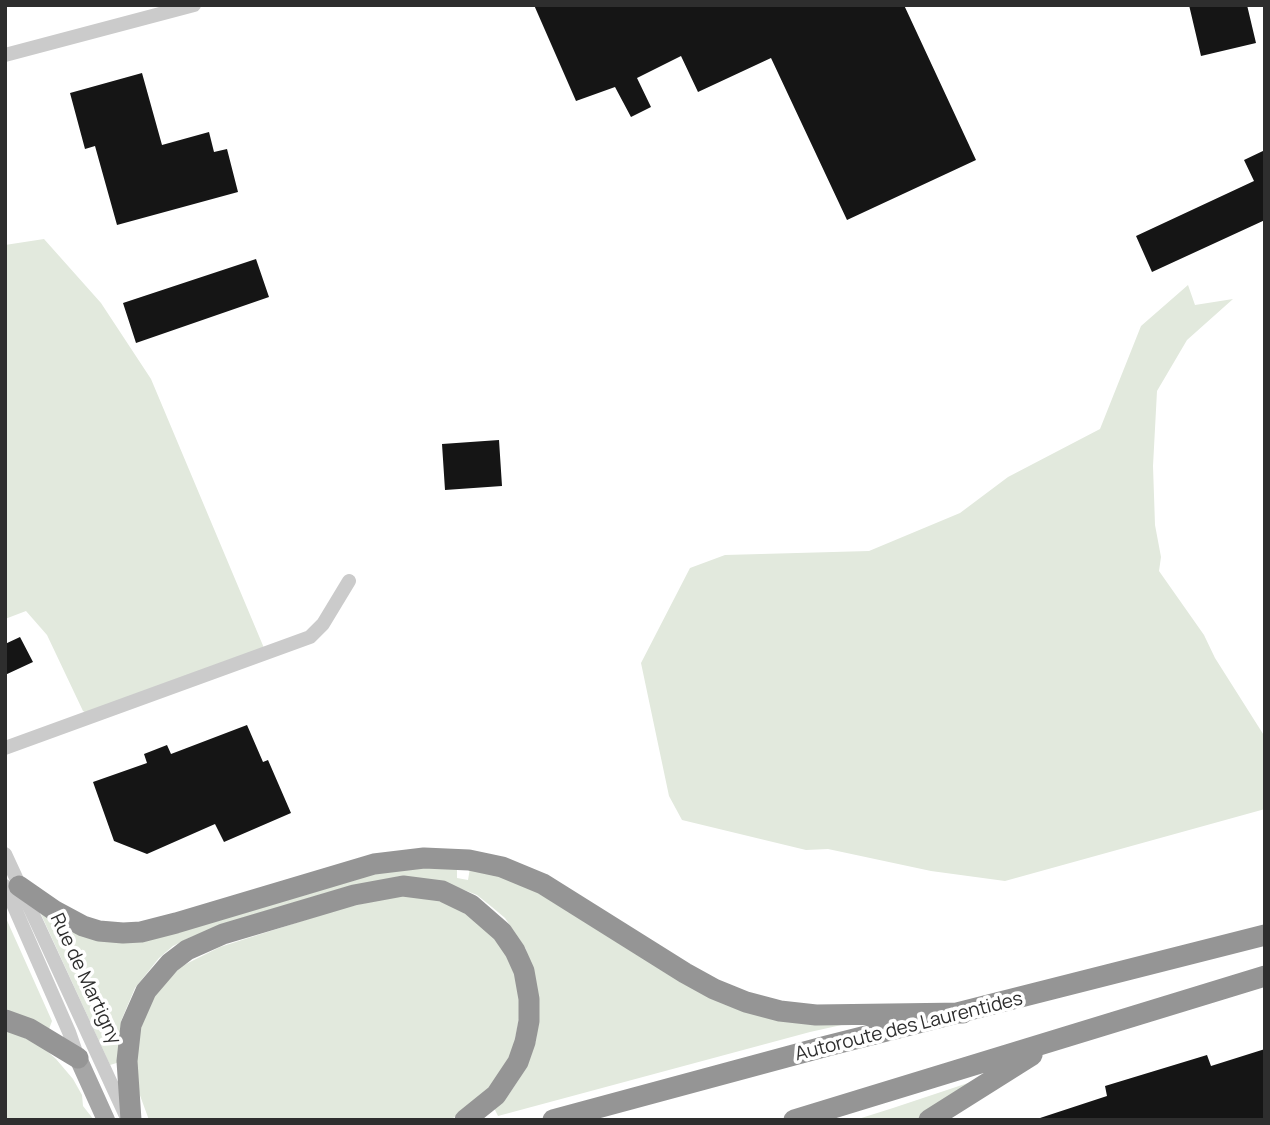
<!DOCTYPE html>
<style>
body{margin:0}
#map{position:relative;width:1270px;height:1125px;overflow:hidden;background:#fff;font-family:Manrope,sans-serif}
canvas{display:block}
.frame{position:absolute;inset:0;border:7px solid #2e2e2e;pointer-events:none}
</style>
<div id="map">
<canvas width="1270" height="1125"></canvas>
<div class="frame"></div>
</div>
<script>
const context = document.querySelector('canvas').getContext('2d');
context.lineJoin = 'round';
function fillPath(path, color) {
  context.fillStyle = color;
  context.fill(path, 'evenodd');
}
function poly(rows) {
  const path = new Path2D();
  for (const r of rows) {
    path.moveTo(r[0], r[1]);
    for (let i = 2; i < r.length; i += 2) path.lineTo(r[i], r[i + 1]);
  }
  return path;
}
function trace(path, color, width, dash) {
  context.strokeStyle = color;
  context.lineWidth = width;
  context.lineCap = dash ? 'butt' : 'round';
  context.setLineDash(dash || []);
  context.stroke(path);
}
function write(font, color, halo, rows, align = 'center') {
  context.font = font + ' Manrope,sans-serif';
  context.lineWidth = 7;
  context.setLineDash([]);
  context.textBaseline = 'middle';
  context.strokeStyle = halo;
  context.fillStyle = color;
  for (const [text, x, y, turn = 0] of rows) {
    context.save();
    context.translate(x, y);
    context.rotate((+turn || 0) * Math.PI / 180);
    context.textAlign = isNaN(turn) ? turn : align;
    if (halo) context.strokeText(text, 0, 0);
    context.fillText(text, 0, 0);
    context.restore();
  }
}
fillPath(poly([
 [44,239,101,303,151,379,264,648,92,716,83,711,47,635,26,611,5,619,5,245],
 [1188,285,1195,305,1233,299,1187,340,1157,391,1153,466,1155,525,1161,557,1159,571,1204,635,1215,658,1265,737,1265,809,1005,881,931,871,828,849,806,850,682,820,669,796,641,663,690,568,725,555,869,551,960,513,1008,477,1100,429,1141,326],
 [457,866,457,878,468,880,470,868,527,885,686,984,846,1024,810,1032,498,1116,494,1108,509,1094,519,1079,536,1041,538,1021,526,949,505,918,492,907,477,895,441,881,193,936,173,946,159,958,135,988,121,1021,120,1062,110,1065,39,910,95,938,386,869],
 [401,895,449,902,489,931,513,964,521,1008,512,1055,495,1084,465,1112,449,1120,149,1120,138,1090,135,1073,141,1022,156,991,182,966,220,947,343,908],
 [5,916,52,1021,49,1029,5,1012],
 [5,1030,39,1044,56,1059,73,1079,82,1095,83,1106,94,1120,5,1120],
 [971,1082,916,1120,855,1120,893,1108]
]), '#e2e9dd');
fillPath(poly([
 [534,5,904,5,976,160,847,220,771,58,698,92,681,56,637,78,651,107,631,117,615,87,576,101],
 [1189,5,1247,5,1256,43,1201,56],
 [142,73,162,145,209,132,214,152,227,149,238,192,117,225,95,146,85,149,70,93],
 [1265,150,1265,220,1152,272,1136,236,1254,181,1244,160],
 [256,259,269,297,136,343,123,303],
 [499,440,502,486,445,490,442,444],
 [20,637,33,662,5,675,5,644],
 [247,725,263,762,268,760,291,813,224,842,215,824,147,854,114,841,93,782,147,763,144,754,167,745,171,754],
 [1265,1049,1265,1120,1041,1120,1040,1118,1107,1096,1105,1086,1207,1055,1211,1066]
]), '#151515');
trace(poly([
 [5,55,194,5],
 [5,748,310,637,323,624,349,581],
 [5,854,127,1118],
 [5,886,69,1032,78,1058]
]), '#cbcbcb', 14);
trace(poly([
 [78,1058,106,1120]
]), '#a6a6a6', 18);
trace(poly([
 [19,886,55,911,83,926,99,931,123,933,141,932,176,923,374,864,424,858,469,860,502,867,543,884,685,973,714,989,746,1002,780,1011,816,1015,963,1013],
 [5,1020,30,1029,78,1058],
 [131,1120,127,1061,131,1025,146,991,170,963,187,950,223,934,354,895,403,886,442,891,471,905,502,932,515,951,524,971,529,999,529,1021,525,1042,518,1062,496,1095,465,1120],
 [553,1120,827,1046,1265,935],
 [794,1120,1265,976],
 [929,1120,1032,1055]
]), '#959595', 21);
write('19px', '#2e2e2e', '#fff', [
 ["Rue de Martigny",85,979,65],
 ["Autoroute des Laurentides",909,1027,-14]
]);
</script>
